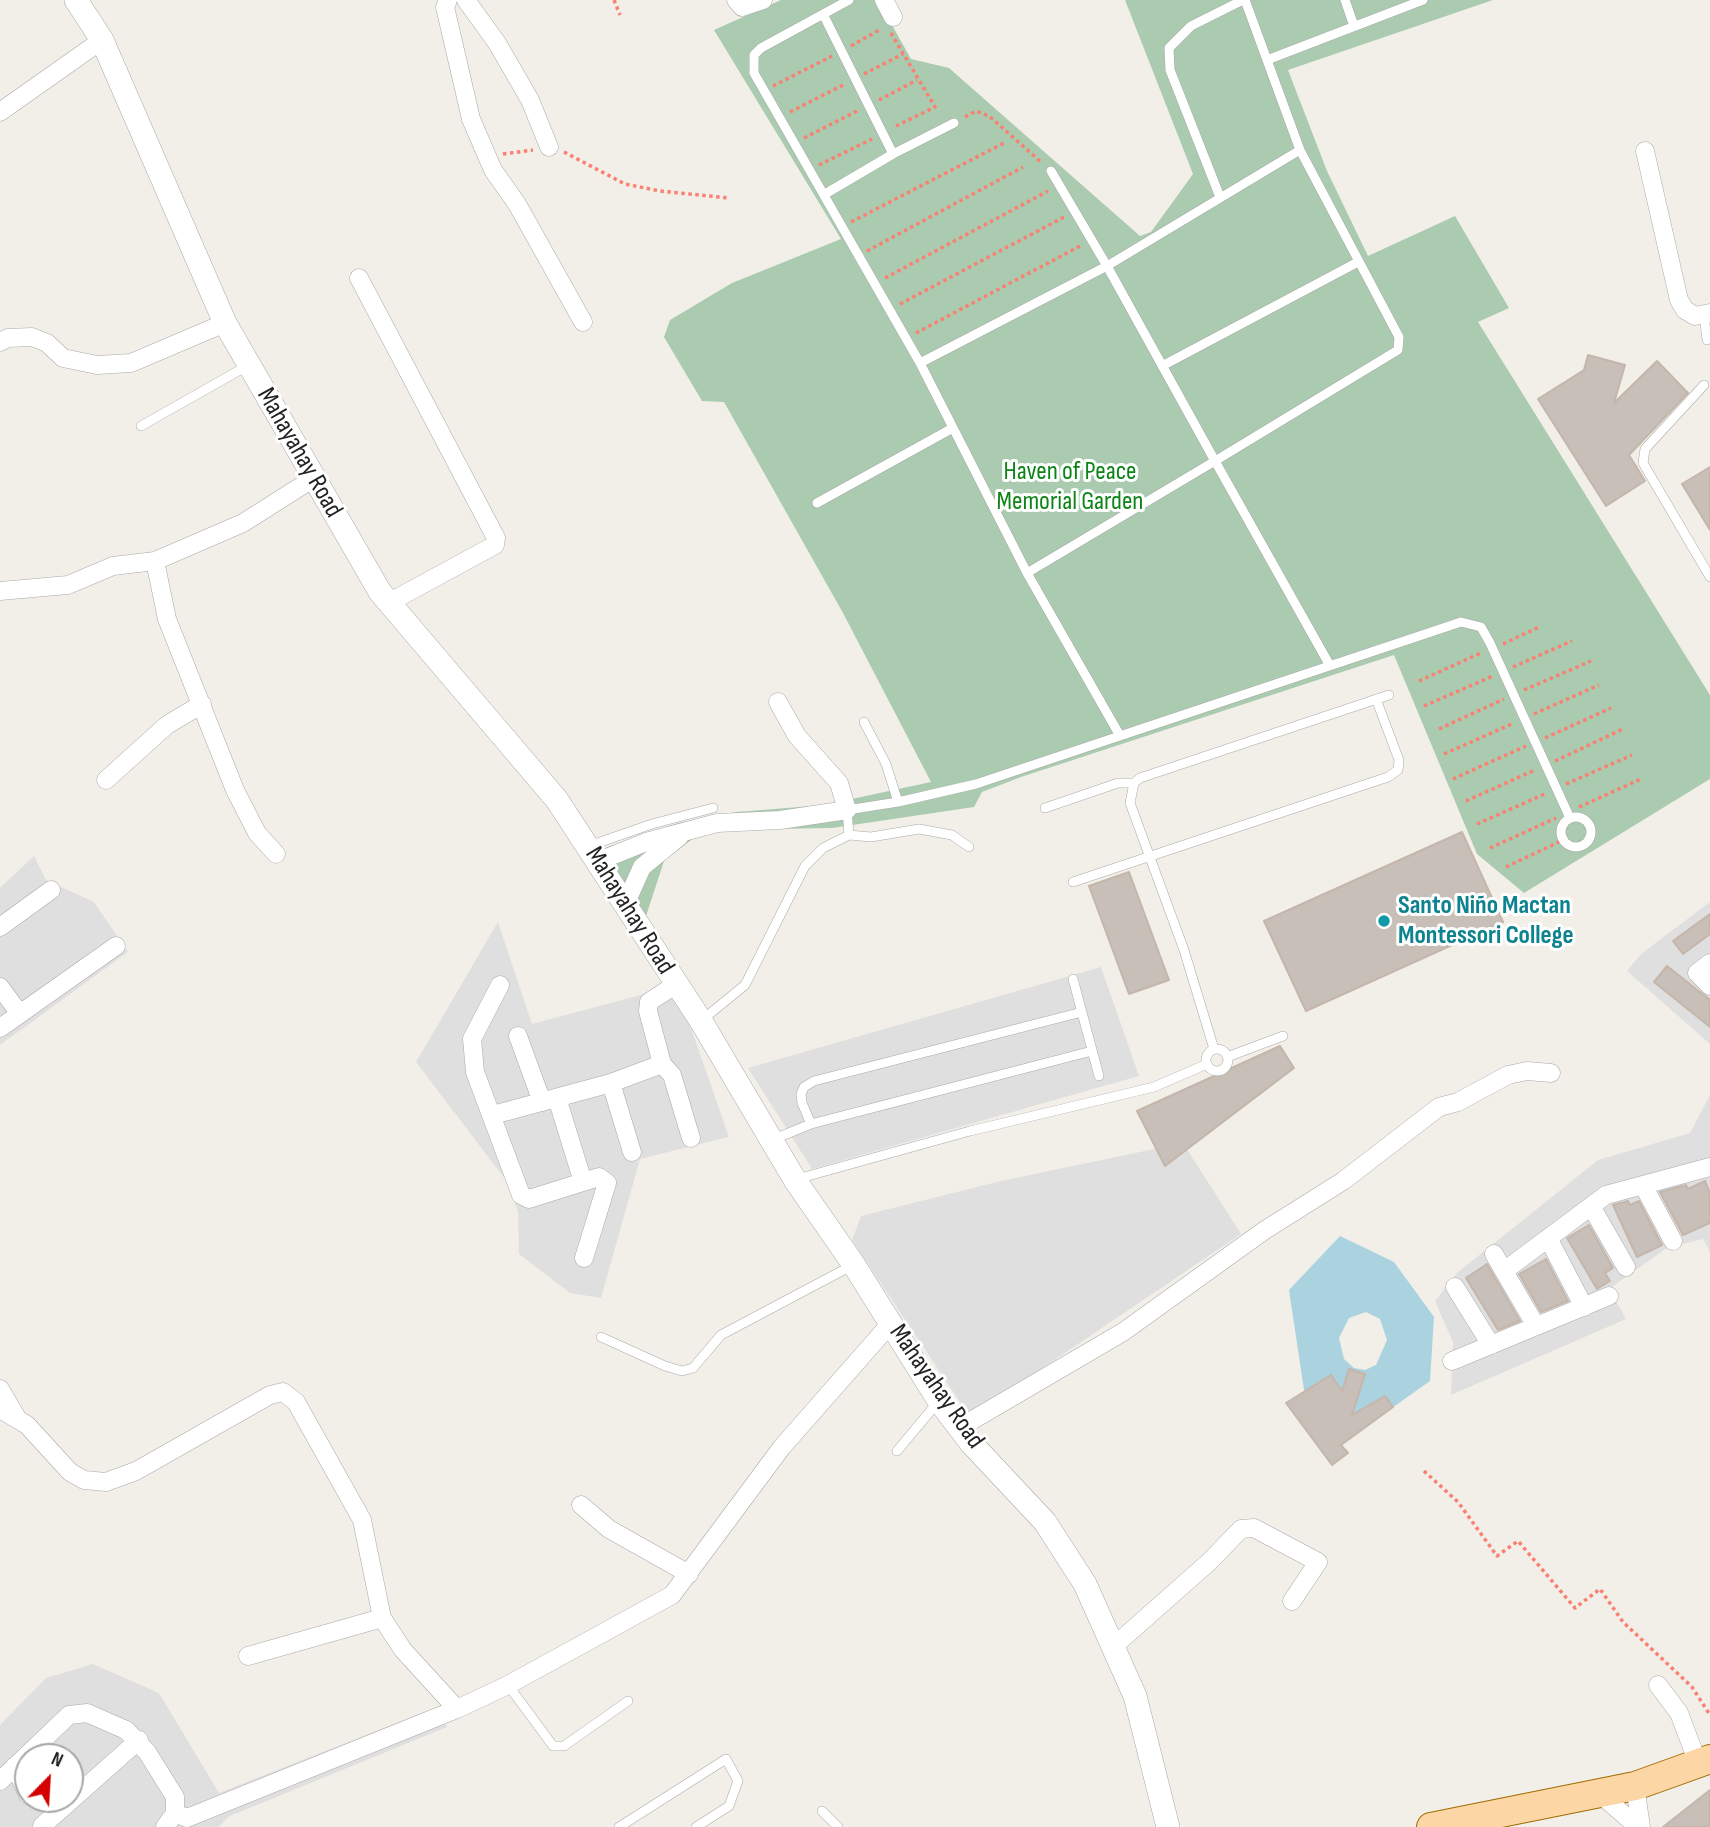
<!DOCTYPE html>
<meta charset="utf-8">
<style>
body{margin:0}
#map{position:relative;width:1710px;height:1827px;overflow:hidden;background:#f2efe9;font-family:"Sofia Sans Condensed",sans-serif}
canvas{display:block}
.north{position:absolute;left:14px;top:1743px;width:70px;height:70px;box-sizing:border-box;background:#fff;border:2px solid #a7a7a7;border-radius:50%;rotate:24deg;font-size:19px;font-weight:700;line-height:28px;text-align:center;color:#222}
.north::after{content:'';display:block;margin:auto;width:24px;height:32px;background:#d40000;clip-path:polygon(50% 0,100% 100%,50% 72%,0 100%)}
</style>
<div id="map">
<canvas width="1710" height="1827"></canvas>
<div class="north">N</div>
</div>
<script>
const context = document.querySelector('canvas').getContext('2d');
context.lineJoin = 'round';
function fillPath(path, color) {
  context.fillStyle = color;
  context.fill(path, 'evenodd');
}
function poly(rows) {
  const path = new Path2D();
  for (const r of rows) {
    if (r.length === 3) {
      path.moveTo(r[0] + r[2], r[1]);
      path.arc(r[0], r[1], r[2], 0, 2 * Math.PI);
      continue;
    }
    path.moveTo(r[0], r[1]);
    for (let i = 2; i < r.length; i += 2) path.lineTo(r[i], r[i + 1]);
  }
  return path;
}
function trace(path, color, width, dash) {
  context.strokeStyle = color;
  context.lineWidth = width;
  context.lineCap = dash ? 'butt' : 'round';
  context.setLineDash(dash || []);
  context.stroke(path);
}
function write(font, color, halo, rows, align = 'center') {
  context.font = font + ' "Sofia Sans Condensed",sans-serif';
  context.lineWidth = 6;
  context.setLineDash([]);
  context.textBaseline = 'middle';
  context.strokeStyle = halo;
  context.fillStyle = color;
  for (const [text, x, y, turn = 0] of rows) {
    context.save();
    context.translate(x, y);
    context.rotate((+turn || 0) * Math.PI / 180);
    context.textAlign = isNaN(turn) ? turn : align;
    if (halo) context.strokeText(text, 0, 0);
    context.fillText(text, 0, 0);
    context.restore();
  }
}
fillPath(poly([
 [34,856,46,880,94,902,128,952,0,1045,0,888],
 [1710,902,1710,1044,1627,971,1641,954],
 [498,922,532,1024,663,989,686,1014,729,1137,640,1159,601,1298,570,1293,519,1254,518,1212,508,1183,416,1062],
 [1101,967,1139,1076,812,1169,748,1068],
 [1710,1095,1710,1252,1703,1239,1667,1248,1609,1289,1626,1319,1451,1395,1453,1342,1435,1301,1457,1273,1598,1160,1690,1133],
 [1183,1143,1241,1234,970,1417,852,1240,861,1216,1001,1181],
 [93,1664,159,1693,219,1793,437,1707,447,1727,230,1816,218,1827,0,1827,0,1725,46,1678],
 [28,1757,70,1757,70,1799,28,1799]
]), '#e0dfdf');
fillPath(poly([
 [781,0,878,0,911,59,949,68,1140,236,1151,232,1193,174,1125,0,1493,0,1288,70,1327,171,1368,256,1455,216,1509,308,1478,322,1710,695,1710,779,1524,893,1477,854,1394,655,1021,777,982,792,974,807,832,828,704,830,664,861,646,916,602,849,678,823,737,812,824,805,931,782,843,613,724,402,702,401,664,337,670,320,732,283,841,239,714,30]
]), '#aacbaf');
fillPath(poly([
 [1340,1236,1394,1262,1434,1317,1430,1381,1351,1437,1344,1438,1304,1390,1289,1290],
 [1366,1312,1380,1319,1387,1340,1376,1365,1365,1370,1354,1368,1344,1359,1339,1338,1349,1318]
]), '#aad3df');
const building = poly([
 [1588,355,1625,365,1614,403,1657,361,1688,393,1629,455,1645,481,1606,506,1538,399,1584,370,1588,355],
 [1710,467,1710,530,1682,484,1710,467],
 [1462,832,1503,922,1306,1011,1264,921,1462,832],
 [1129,872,1169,980,1129,994,1089,886,1129,872],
 [1710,914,1710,934,1683,954,1673,941,1710,914],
 [1667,966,1710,1000,1710,1027,1654,982,1667,966],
 [1280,1046,1294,1068,1165,1166,1137,1111,1280,1046],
 [1705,1181,1710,1193,1710,1223,1683,1235,1660,1192,1686,1185,1688,1189,1705,1181],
 [1628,1201,1630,1205,1639,1201,1662,1245,1637,1257,1613,1205,1628,1201],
 [1589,1225,1613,1268,1605,1273,1610,1281,1597,1289,1567,1238,1589,1225],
 [1546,1259,1568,1301,1541,1312,1519,1274,1546,1259],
 [1487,1264,1520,1321,1498,1330,1466,1278,1487,1264],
 [1349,1369,1365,1374,1352,1415,1385,1396,1393,1407,1341,1445,1348,1453,1332,1465,1286,1403,1331,1375,1342,1391,1349,1369],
 [1710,1790,1710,1827,1663,1827,1710,1790]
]);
fillPath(building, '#c7bfb8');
trace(building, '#c4b6ab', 2);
const service = poly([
 [849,0,761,48,754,55,754,73,920,363,1027,573,1119,734],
 [1245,0,1300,150],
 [1345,0,1354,26],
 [824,16,893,154],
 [1267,60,1423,0],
 [825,194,893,154,954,123],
 [1220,197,1170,70,1169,48,1191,26,1243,0],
 [1704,315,1707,340],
 [920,363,1107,266,1300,150,1399,337,1398,350,1215,461,1329,664],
 [1162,366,1358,262],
 [1704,385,1645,449,1643,463,1710,577],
 [141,426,247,366],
 [817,503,951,429],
 [1027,573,1215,461,1107,266,1051,171],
 [864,722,886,764,898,802],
 [1045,808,1118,783,1134,783],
 [1576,832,15],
 [849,835,871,837,919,829,952,835,969,847],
 [589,846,652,824,713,808],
 [1073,882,1388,777,1398,770,1399,760,1376,699],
 [1073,979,1099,1076],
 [702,1020,745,985,805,866,823,848,849,835,847,810,898,802,976,784,1461,622,1481,627,1490,643,1570,818],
 [1214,1049,1184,950,1130,803,1134,783,1140,778,1389,695],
 [1217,1060,11],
 [1227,1057,1283,1036],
 [811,1124,802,1103,801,1094,804,1087,814,1081,1082,1012],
 [774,1139,811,1124,1092,1051],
 [797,1179,970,1131,1154,1087,1207,1064],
 [601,1337,665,1366,682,1371,693,1368,721,1335,853,1265],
 [897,1451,938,1402],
 [508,1685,553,1746,564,1746,628,1701],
 [822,1811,838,1827],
 [619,1827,726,1759,738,1781,729,1806,696,1827]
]);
const minor = poly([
 [448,0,445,7,471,119,493,170,517,204,583,322],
 [466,0,497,43,530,100,549,147],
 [736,0,742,7,763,0],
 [884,0,893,17],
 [0,112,102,40],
 [1645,151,1679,300,1685,310,1695,316,1710,313],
 [359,278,496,538,495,545,388,603],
 [0,342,8,338,32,337,47,343,63,358,97,365,131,363,225,323],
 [155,561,167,619,235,790,257,833,276,854],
 [0,591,68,585,113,566,155,561,243,523,314,478],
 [106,780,167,725,202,704],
 [599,861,646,842,717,823,780,820,847,810,839,783,797,736,778,702],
 [625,905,642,867,680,836],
 [0,927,51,890],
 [1710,963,1697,973,1710,986],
 [500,985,472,1039,475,1072,521,1195,529,1199,599,1177,607,1183,584,1258],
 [675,985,649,1002,648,1011,662,1064,672,1075,691,1138],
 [0,987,20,1014],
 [0,1028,116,946],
 [518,1036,542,1102],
 [611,1083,632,1152],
 [557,1098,583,1182],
 [493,1115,611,1083,662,1064],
 [1643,1185,1673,1241],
 [1591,1206,1626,1267],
 [1548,1238,1584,1307],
 [1494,1254,1536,1326],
 [1504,1271,1606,1195,1710,1167],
 [1455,1287,1491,1345],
 [1452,1361,1609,1296],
 [0,1389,16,1416],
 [0,1409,27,1425,70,1472,84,1480,106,1482,136,1471,270,1395,283,1392,296,1402,362,1520,382,1618,403,1650,457,1709],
 [959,1428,1123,1332,1265,1230,1343,1181,1439,1107,1458,1102,1508,1075,1527,1071,1551,1073],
 [581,1505,609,1529,689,1574],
 [1114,1646,1209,1562,1241,1529,1254,1528,1318,1562,1292,1601],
 [248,1656,382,1618],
 [1658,1685,1679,1713,1698,1763],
 [15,1766,28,1795],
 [0,1781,69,1715,87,1713,126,1730,147,1752,175,1797,175,1813,165,1827],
 [1635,1786,1641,1827],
 [1600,1794,1638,1827],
 [175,1813,187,1818,457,1709,508,1685,672,1595,782,1447,891,1323],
 [42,1826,139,1740]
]);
const tertiary = poly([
 [76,0,102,40,225,323,380,592,557,800,701,1021,795,1180,854,1265,939,1401,971,1443,1045,1522,1085,1584,1135,1696,1168,1827]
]);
const primary = poly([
 [1431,1827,1635,1786,1710,1759]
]);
trace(service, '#a9a9a9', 10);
trace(minor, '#a9a9a9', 19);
trace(tertiary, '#a9a9a9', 24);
trace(primary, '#a06b00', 30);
trace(poly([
 [614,0,620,15],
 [891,33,935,107,894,127],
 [851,46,881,29],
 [864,74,903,54],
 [773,86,832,56],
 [879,100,917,80],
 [790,112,845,84],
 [965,117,976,111,989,116,1042,163],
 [804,138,859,110],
 [564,152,625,184,660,191,729,198],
 [503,154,533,150],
 [819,165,872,139],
 [851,222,1004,143],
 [867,251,1023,167],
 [885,278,1048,191],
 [900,304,1066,216],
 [916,333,1082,245],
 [1503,644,1539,627],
 [1513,667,1572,641],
 [1419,681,1483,652],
 [1524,690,1591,661],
 [1424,706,1493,676],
 [1534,714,1599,685],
 [1439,729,1504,699],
 [1545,738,1611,708],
 [1444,754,1514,723],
 [1555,761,1623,729],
 [1453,779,1526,746],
 [1566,784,1632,755],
 [1466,801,1535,770],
 [1579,807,1641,779],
 [1477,824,1547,793],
 [1490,848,1556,818],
 [1506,867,1563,840],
 [1424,1471,1458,1502,1497,1556,1518,1541,1575,1608,1600,1589,1623,1622,1692,1687,1710,1715]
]), '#fa8072', 3.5, [3.5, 3.5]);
trace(service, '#fff', 9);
trace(minor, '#fff', 18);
trace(tertiary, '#fff', 23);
trace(primary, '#fcd6a4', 28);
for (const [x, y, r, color] of [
 [1384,921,7,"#0f9aa8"]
]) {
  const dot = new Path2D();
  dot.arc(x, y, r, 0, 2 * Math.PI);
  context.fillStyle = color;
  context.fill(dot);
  trace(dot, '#fff', 2.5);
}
write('26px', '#222', '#fff', [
 ["Mahayahay Road",299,453,60],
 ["Mahayahay Road",629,911,58],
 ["Mahayahay Road",936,1387,55]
]);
write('26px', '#0c8416', '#fff', [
 ["Haven of Peace",1070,472],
 ["Memorial Garden",1070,502]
]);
write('bold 26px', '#0d838f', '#fff', [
 ["Santo Niño Mactan",1398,906],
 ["Montessori College",1398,936]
], 'left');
</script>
